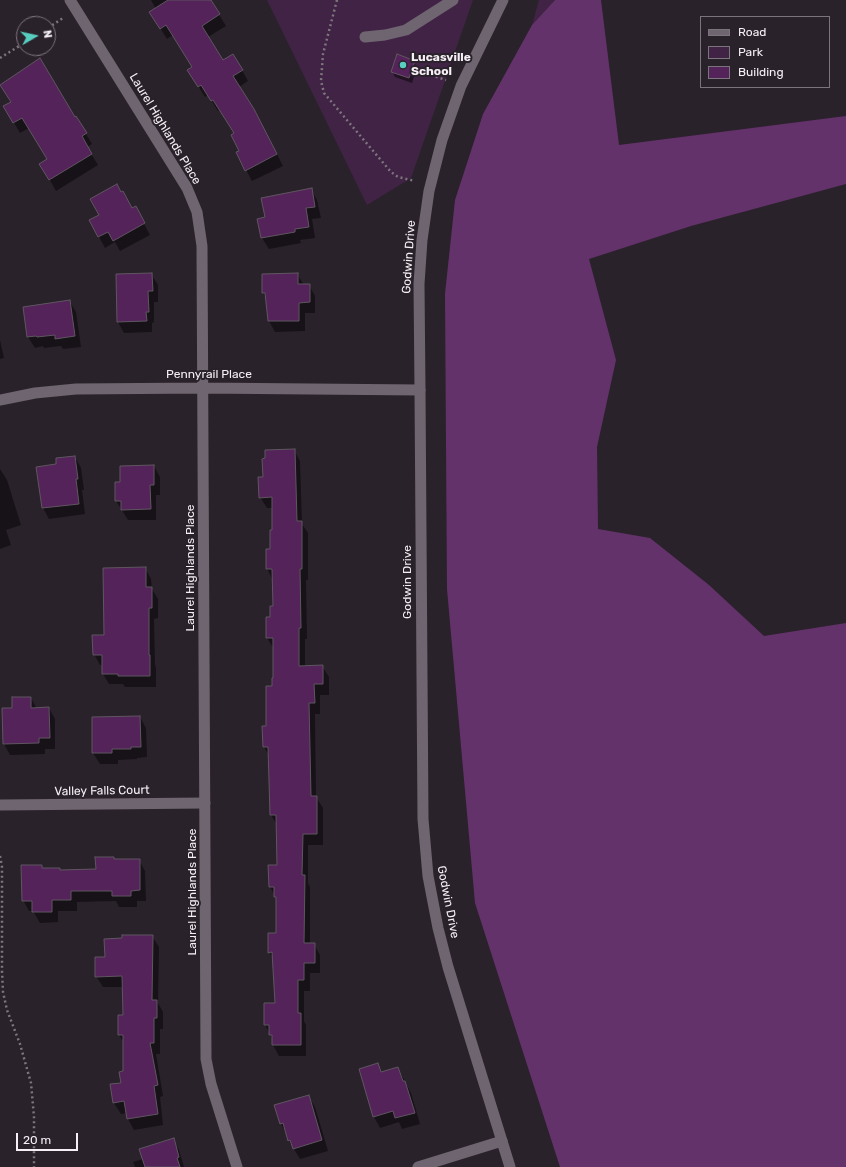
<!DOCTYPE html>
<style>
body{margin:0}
#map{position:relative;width:846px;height:1167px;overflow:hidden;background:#2a222b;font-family:Rubik,sans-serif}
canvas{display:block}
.legend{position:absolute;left:700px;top:16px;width:130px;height:72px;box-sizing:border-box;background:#2a222b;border:1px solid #7c747c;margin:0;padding:5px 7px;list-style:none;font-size:12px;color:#f6f0f6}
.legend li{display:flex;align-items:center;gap:8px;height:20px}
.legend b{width:20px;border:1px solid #7c747c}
.north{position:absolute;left:16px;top:16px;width:40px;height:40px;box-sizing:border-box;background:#2a222b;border:1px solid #7c747c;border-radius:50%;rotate:81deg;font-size:11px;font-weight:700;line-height:16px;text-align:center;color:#f6f0f6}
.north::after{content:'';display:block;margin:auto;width:14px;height:18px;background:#58cec0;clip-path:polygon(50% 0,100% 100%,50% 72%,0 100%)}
.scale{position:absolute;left:16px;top:1133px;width:62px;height:18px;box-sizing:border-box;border:2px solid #f6f0f6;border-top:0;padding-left:5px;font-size:12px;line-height:14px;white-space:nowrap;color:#f6f0f6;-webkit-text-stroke:3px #2a222b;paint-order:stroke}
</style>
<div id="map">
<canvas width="846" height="1167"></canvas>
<ul class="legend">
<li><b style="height:5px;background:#6f6570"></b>Road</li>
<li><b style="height:11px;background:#412345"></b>Park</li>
<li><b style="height:11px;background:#54235a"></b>Building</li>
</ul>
<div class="north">N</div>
<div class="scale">20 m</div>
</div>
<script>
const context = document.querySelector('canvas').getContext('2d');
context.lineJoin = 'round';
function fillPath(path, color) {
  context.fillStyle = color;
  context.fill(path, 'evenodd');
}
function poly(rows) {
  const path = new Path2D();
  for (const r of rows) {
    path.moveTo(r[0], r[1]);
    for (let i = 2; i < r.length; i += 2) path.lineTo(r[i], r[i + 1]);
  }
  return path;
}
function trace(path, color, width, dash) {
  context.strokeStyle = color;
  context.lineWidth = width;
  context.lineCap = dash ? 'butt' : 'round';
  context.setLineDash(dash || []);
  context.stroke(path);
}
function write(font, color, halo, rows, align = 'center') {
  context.font = font + ' Rubik,sans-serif';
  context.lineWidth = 4;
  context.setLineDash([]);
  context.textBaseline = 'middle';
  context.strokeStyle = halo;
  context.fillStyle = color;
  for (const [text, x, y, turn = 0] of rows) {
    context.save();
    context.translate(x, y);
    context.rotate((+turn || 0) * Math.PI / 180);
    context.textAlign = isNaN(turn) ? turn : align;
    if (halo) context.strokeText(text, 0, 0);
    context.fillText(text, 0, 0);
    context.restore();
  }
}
fillPath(poly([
 [267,0,473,0,411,178,367,205],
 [539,0,555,0,532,25]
]), '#412345');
fillPath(poly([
 [555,0,601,0,619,145,846,116,846,184,691,226,589,259,616,360,597,447,598,529,650,538,709,585,764,636,846,623,846,1167,560,1167,475,903,447,589,445,294,455,200,483,114,532,25]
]), '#64326b');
fillPath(poly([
 [151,0,210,0,226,26,208,37,223,61,242,70,248,81,239,87,260,121,283,166,252,181,246,170,235,133,220,110,218,111,208,95,205,97,195,81,193,68,173,35,167,39,157,23,156,9],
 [414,62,417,67,412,83,395,77,392,71],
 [5,107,74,118,76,117,92,144,87,147,98,165,56,191,41,164,48,160,29,128,20,133],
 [311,189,317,200,321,218,312,219,315,238,300,240,301,243,269,249,262,238,259,219,266,218],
 [121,193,132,209,135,207,150,235,120,251,115,242,105,248,90,220,100,215],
 [151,274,158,285,158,302,154,302,154,322,152,323,152,332,124,333,118,322],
 [297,274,304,285,309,285,315,296,315,313,305,313,305,331,275,332,269,321,267,299,263,293],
 [70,302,76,312,81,347,63,349,61,346,44,348,43,346,35,348,28,337],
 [0,340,4,358,0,359],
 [294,450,300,461,302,524,308,533,308,580,306,580,307,639,305,639,305,667,322,666,329,677,329,695,320,695,320,714,315,714,316,797,323,808,323,845,308,845,308,883,310,887,310,944,314,944,320,955,320,973,310,973,310,991,304,991,304,1021,306,1025,306,1056,279,1056,273,1045,273,1040,265,1025,276,1004,274,960,269,952,277,934,277,901,270,886,278,866,277,825,271,815,270,757,264,747,263,727,267,727,274,679,274,649,267,638,274,607,273,580,267,569,271,550,273,508,267,508,260,497,264,478],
 [75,457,81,468,84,490,82,490,85,514,49,519,43,508,57,465],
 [154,466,160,477,160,495,156,495,156,520,128,520,116,501,121,483],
 [0,469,7,480,21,525,6,530,11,545,0,549],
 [145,568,151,579,152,589,158,599,158,618,154,619,155,665,156,667,156,687,125,687,123,684,109,684,103,674,103,665,100,665,94,654],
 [31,698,37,709,49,708,55,719,55,749,45,749,45,754,10,755,4,744,3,709,13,709],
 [140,717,146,728,147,757,137,758,137,759,118,760,118,764,100,764,93,753],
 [113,858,115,860,139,860,145,871,146,901,137,901,137,907,119,907,116,901,77,902,77,911,58,911,58,922,40,923,33,911,29,911,23,900,41,866,43,869,60,869,61,871,97,870],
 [152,936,159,947,158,1003,163,1012,163,1029,160,1029,160,1054,156,1054,163,1096,160,1097,163,1125,134,1130,128,1119,127,1113,121,1114,114,1103,111,1085,122,1083,124,1072,124,1043,119,1035,124,1016,124,987,103,987,96,976,106,958],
 [377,1064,382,1072,398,1068,411,1093,420,1124,402,1129,399,1122,380,1128,374,1117,360,1070],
 [308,1096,315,1107,328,1151,300,1159,289,1141,286,1133,281,1124,276,1106],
 [173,1139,179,1150,184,1167,135,1167,133,1162,143,1159]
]), '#0007');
const building = poly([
 [168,0,211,0,220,14,202,26,223,60,233,54,243,70,233,76,254,109,277,154,245,171,236,152,239,151,231,135,234,133,213,100,211,101,201,85,198,87,187,70,192,67,166,25,160,29,149,12,168,0],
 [397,54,415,61,409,78,391,72,397,54],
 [40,58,75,117,76,116,87,133,82,136,92,154,49,180,39,164,47,159,22,118,13,123,3,106,11,102,0,85,40,58],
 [117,184,121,192,123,191,132,208,136,206,145,223,113,241,108,232,98,237,89,220,99,215,90,199,117,184],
 [312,188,315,207,306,208,309,227,295,229,295,232,261,238,257,219,265,217,261,198,312,188],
 [152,273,153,291,148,291,149,312,146,312,147,321,117,322,116,274,152,273],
 [298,273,298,284,310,284,310,302,299,303,299,321,268,321,265,293,262,293,262,274,298,273],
 [70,300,75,336,55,339,55,335,37,337,36,336,27,337,23,307,70,300],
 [295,449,297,521,302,521,302,569,300,569,301,628,299,628,299,666,323,665,323,684,314,684,315,703,309,703,311,796,317,796,317,834,303,834,302,875,305,875,304,943,315,943,315,963,304,963,304,980,298,980,298,1013,301,1013,301,1045,272,1045,272,1035,269,1035,269,1025,264,1025,264,1003,275,1003,272,952,268,953,268,933,276,933,276,897,274,897,274,887,269,887,268,865,277,865,276,815,270,815,268,747,263,747,262,726,266,726,266,686,272,686,272,678,273,678,273,638,266,638,266,617,270,617,270,606,273,606,272,569,266,569,266,549,270,549,270,530,272,530,272,497,259,498,258,477,263,477,262,459,265,458,265,450,295,449],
 [75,456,78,479,76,479,79,504,42,508,36,467,56,464,56,458,75,456],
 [154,465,154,485,150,485,151,509,121,510,121,501,115,501,115,482,120,482,120,466,154,465],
 [146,567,146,587,152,587,152,608,149,608,149,655,150,655,150,676,118,676,118,674,102,674,102,655,93,655,92,635,104,635,103,568,146,567],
 [12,697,31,697,31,708,49,707,50,738,39,738,39,743,3,744,2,708,12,708,12,697],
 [140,716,141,747,131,747,131,749,112,749,112,753,92,753,92,717,140,716],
 [95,857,114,857,114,859,140,859,140,890,131,891,131,896,112,896,112,891,71,891,71,900,52,900,52,912,32,912,32,901,22,901,21,865,42,865,42,868,60,868,60,870,96,869,95,857],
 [122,935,153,935,152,1000,157,1000,157,1018,154,1018,154,1043,150,1043,158,1085,154,1086,158,1114,127,1119,124,1101,113,1103,110,1084,121,1083,119,1072,123,1071,123,1035,118,1035,118,1015,123,1015,122,976,95,977,95,957,105,957,104,939,122,938,122,935],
 [378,1063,381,1072,398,1067,403,1081,405,1081,415,1113,395,1118,393,1111,373,1117,359,1069,378,1063],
 [309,1095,322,1140,293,1149,290,1140,288,1141,283,1123,280,1124,274,1105,309,1095],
 [174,1138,179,1157,177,1158,180,1167,145,1167,139,1149,174,1138]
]);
fillPath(building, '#54235a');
trace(building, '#5f5660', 1);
trace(poly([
 [337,0,323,54,321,81,324,93,391,172,398,177,415,181],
 [48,28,63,18],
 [0,58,24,43],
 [412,69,446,80],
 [0,856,2,867,2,971,3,992,7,1010,20,1044,31,1083,34,1117,34,1167]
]), '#7d767d', 2.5, [2, 3]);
trace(poly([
 [365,37,385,35,406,30,453,0],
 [0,805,205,803]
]), '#6f6570', 11);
trace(poly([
 [70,0,187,188,197,212,202,246,206,1059,211,1084,237,1167],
 [0,400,35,393,76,389,203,388,420,390],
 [418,1167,502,1141]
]), '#6f6570', 11);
trace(poly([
 [503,0,461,86,442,140,429,191,422,240,419,284,420,390,423,819,428,876,438,928,448,967,510,1167]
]), '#6f6570', 11);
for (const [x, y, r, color] of [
 [403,65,4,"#58cec0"]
]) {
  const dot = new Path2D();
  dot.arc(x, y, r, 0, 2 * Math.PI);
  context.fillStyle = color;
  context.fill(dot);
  trace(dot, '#2a222b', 1.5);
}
write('bold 12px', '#f6f0f6', '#2a222b', [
 ["Lucasville",411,58],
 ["School",411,72]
], 'left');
write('12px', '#f6f0f6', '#2a222b', [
 ["Laurel Highlands Place",165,129,59],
 ["Godwin Drive",409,257,-86],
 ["Pennyrail Place",209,375],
 ["Laurel Highlands Place",191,568,-90],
 ["Godwin Drive",408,582,-90],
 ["Valley Falls Court",102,791,-1],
 ["Laurel Highlands Place",193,892,-90],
 ["Godwin Drive",448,902,79]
]);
</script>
